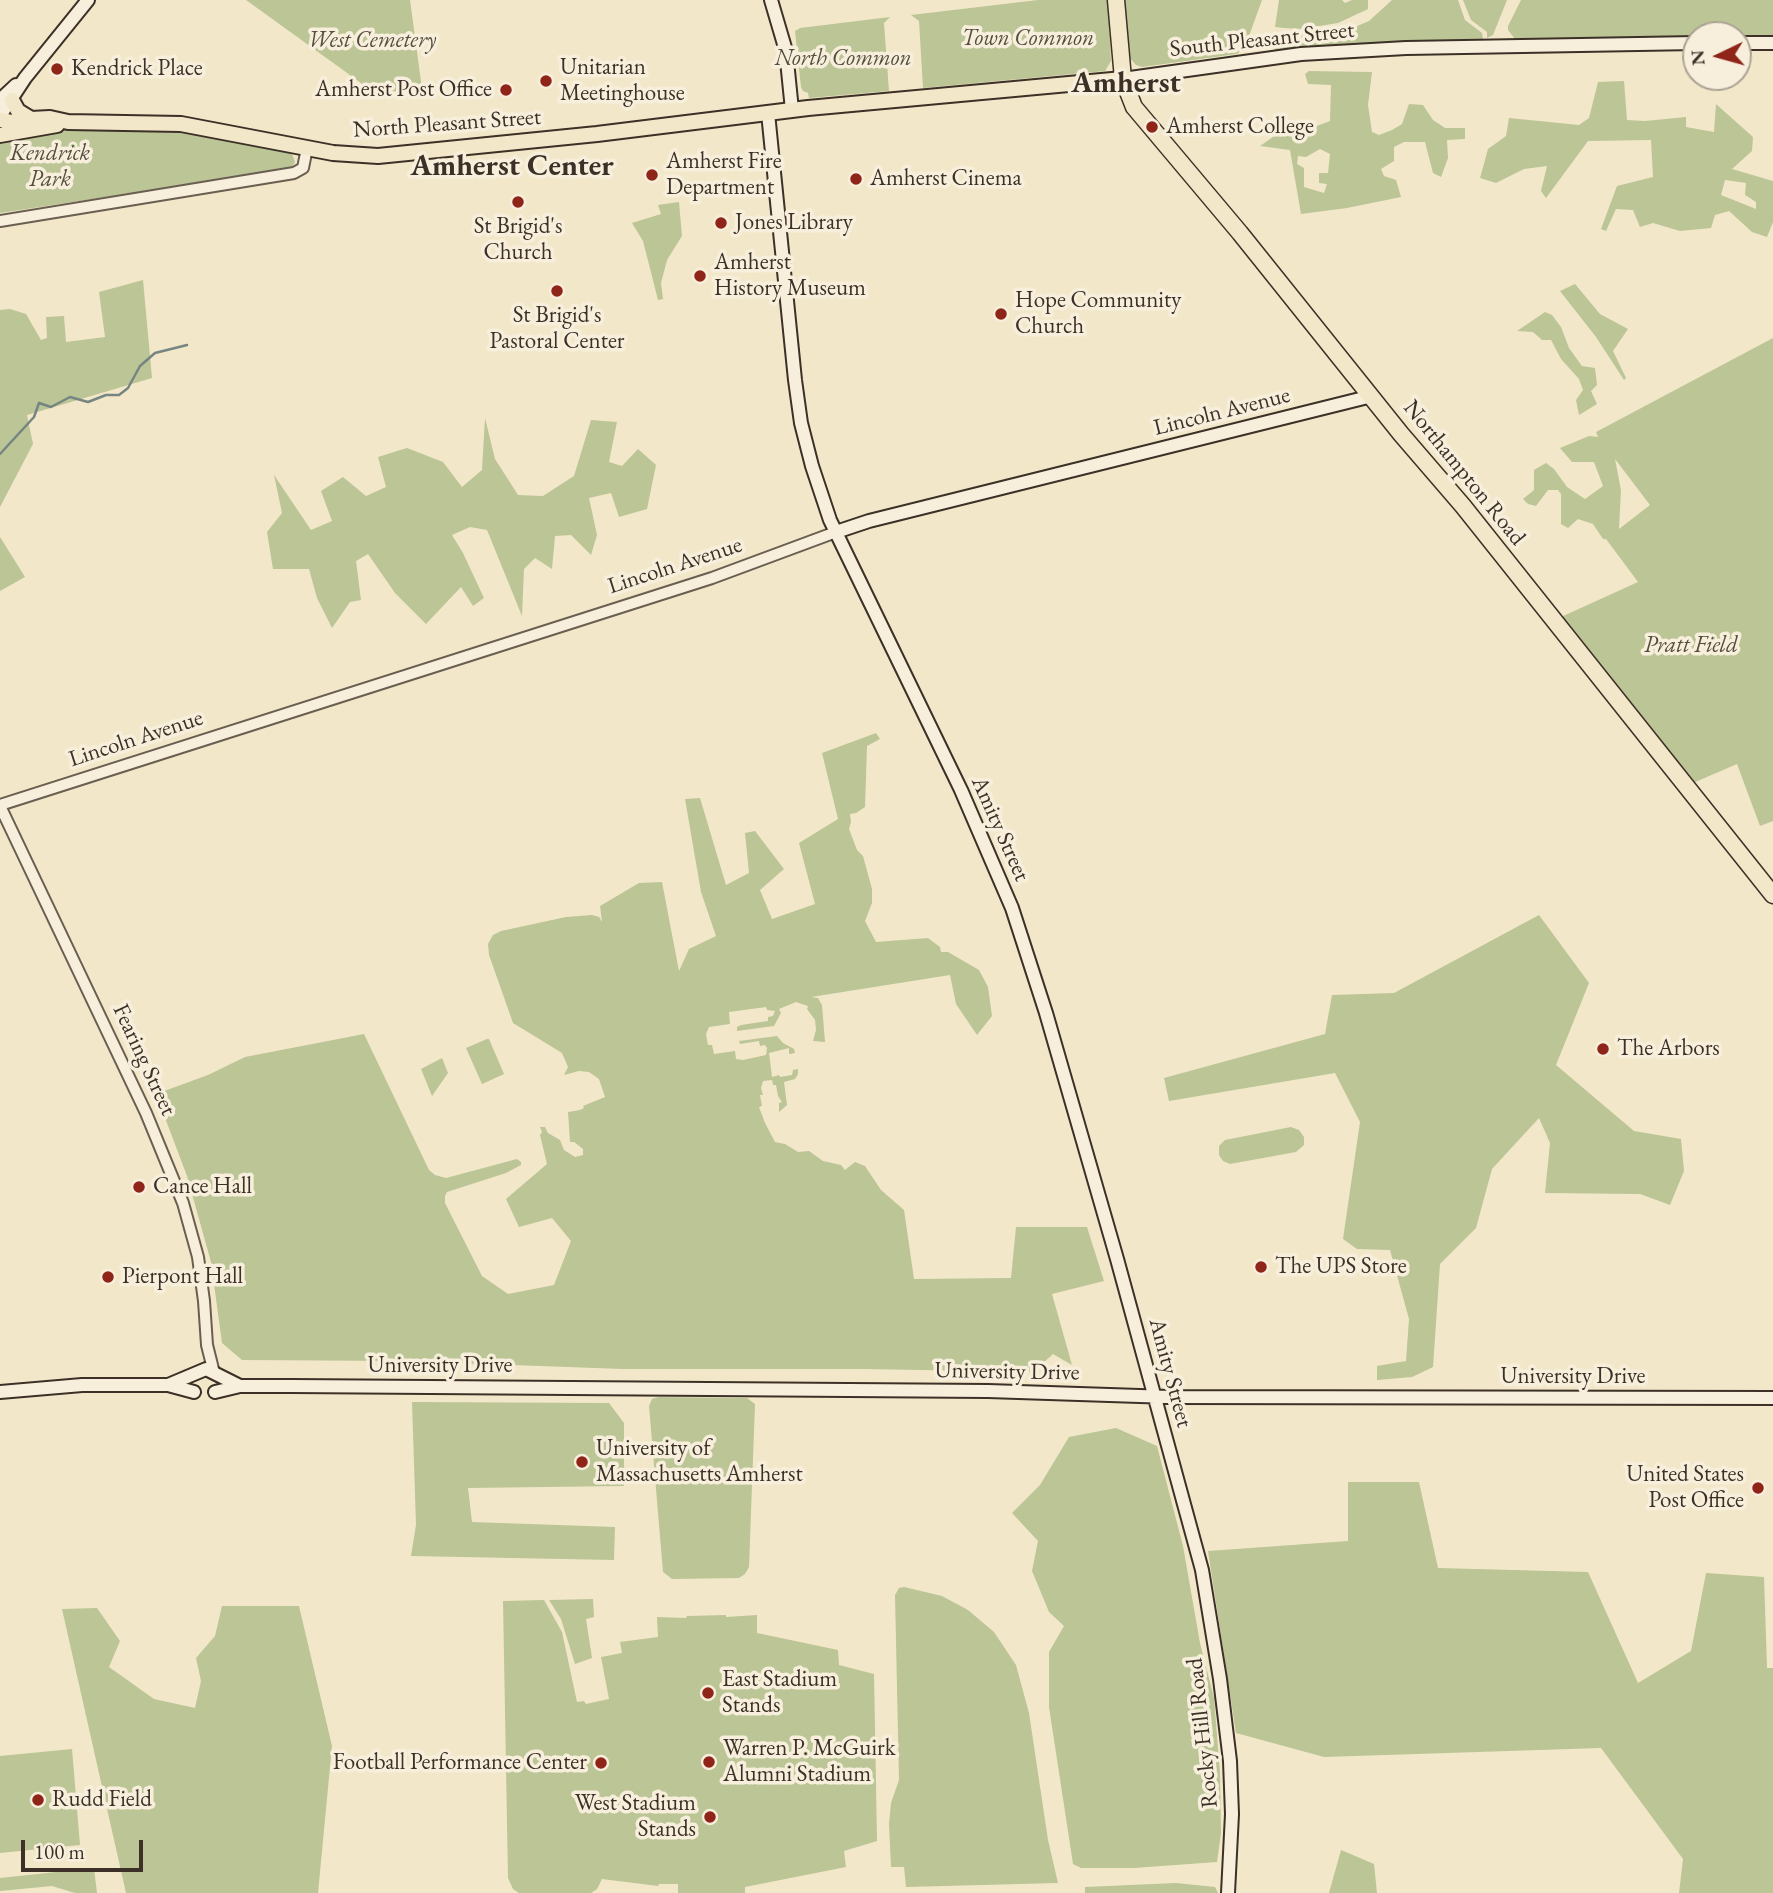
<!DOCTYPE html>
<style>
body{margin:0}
#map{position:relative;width:1773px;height:1893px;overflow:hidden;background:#f3e7c9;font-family:"EB Garamond",serif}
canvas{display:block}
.north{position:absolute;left:1682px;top:21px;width:70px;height:70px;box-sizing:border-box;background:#f7efdc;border:2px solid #aca394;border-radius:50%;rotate:265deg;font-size:19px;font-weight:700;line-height:28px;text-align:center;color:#3c3027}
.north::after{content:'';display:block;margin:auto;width:24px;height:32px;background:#8f2418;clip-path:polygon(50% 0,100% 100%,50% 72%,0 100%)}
.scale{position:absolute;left:21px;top:1840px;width:122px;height:32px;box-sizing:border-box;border:4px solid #3c3027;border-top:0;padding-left:9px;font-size:21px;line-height:24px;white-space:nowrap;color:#3c3027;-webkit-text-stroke:5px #f7efdc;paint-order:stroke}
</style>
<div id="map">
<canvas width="1773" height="1893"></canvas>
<div class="north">N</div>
<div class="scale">100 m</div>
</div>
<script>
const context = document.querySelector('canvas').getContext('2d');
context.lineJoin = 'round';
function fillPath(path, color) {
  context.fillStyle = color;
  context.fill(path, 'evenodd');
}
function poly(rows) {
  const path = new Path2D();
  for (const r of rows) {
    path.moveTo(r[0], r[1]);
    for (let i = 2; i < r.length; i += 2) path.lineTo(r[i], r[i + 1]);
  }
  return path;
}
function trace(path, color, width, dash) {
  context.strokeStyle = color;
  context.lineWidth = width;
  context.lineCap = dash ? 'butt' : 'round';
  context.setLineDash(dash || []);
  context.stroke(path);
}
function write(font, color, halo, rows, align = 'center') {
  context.font = font + ' "EB Garamond",serif';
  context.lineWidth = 7;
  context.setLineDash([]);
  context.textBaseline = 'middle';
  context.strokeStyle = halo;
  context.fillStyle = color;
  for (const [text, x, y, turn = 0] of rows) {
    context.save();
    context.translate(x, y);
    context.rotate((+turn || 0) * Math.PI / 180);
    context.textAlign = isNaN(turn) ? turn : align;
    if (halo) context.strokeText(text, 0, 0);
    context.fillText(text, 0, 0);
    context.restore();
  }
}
fillPath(poly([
 [246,0,410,0,422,89,362,94,361,83],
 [1038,0,1108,0,1111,61,1105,71,923,88,919,21,911,15],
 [1122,0,1262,0,1245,47,1237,54,1142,67,1136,65,1127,55],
 [1279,0,1342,0,1345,3,1352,0,1368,0,1368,9,1338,23,1301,29,1284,28,1275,27],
 [1392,0,1458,0,1465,20,1482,33,1483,39,1274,51,1274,35,1318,34,1348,30,1369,21],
 [1463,0,1507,0,1493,35,1487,38,1487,32,1471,20],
 [1521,0,1773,0,1773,36,1515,39,1508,30,1508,26],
 [890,17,884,23,889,91,809,98,808,93,803,91,801,87,795,31,800,28],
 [1309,71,1372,72,1368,105,1372,132,1379,135,1392,130,1402,124,1409,104,1423,105,1433,120,1445,128,1465,128,1465,139,1447,140,1448,158,1441,177,1433,173,1425,142,1404,142,1394,147,1394,161,1381,169,1384,176,1396,180,1401,197,1347,208,1301,214,1290,150,1260,146,1273,137,1295,130,1305,123,1314,127,1330,121,1331,85,1308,84,1305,74],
 [1320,149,1330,154,1328,173,1319,173,1319,183,1327,184,1324,193,1304,187,1304,168,1297,164,1298,156,1306,157],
 [1624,81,1627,120,1645,121,1686,117,1686,127,1714,132,1716,104,1753,137,1752,151,1732,169,1773,181,1773,222,1767,237,1752,232,1729,211,1715,215,1711,228,1680,231,1653,223,1640,227,1633,210,1616,209,1606,231,1601,229,1617,186,1653,177,1651,140,1588,141,1546,198,1541,191,1547,166,1524,169,1496,183,1480,178,1488,149,1506,136,1509,118,1579,125,1589,118,1598,82],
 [1725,180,1746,183,1745,195,1756,202,1756,209,1721,195],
 [102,129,190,132,225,138,232,142,287,151,292,154,295,162,292,167,285,170,0,213,0,138,43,130],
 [679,202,682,236,667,260,661,283,663,299,658,300,643,241,632,223,661,214,658,205],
 [143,280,152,378,27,415,33,444,0,507,0,310,10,309,26,314,41,340,47,338,46,317,64,316,66,342,105,337,99,292],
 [1575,284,1600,314,1628,329,1613,351,1626,378,1624,380,1596,337,1560,291],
 [1545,312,1552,315,1561,327,1569,348,1582,366,1595,368,1597,385,1591,391,1597,404,1579,415,1576,400,1583,390,1579,379,1561,359,1551,340,1542,340,1533,332,1517,331],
 [1773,338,1773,821,1760,826,1737,764,1693,783,1561,617,1638,582,1606,539,1603,539,1593,524,1578,519,1568,528,1561,524,1561,494,1558,490,1548,490,1536,506,1528,504,1523,499,1534,490,1534,470,1546,463,1554,469,1567,487,1585,499,1603,486,1594,462,1572,462,1560,448,1589,436,1598,437,1596,432],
 [1615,459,1650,505,1619,529,1621,490],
 [485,418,495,459,518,495,543,496,574,476,591,420,617,422,609,462,622,466,638,449,656,465,647,509,619,517,611,493,589,498,597,535,591,555,571,535,555,536,552,569,535,558,524,569,522,616,487,530,470,527,452,535,463,553,484,598,473,606,461,587,426,624,395,593,368,554,356,561,361,600,350,602,332,628,317,598,309,569,273,569,267,532,282,513,274,475,311,530,332,521,321,491,343,477,366,496,386,487,378,457,407,448,443,462,462,487,482,470],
 [0,537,25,577,0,591],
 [876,733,880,739,867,746,865,807,856,813,850,814,851,822,849,829,857,850,863,856,872,889,872,903,865,921,876,942,928,938,940,947,941,952,948,952,979,970,988,987,992,1016,977,1035,956,1004,950,975,811,997,818,998,822,1005,825,1042,813,1041,816,1030,815,1020,807,1009,808,1006,796,1002,779,1009,781,1013,774,1026,737,1031,737,1027,741,1025,768,1021,768,1017,773,1016,775,1011,767,1010,766,1007,729,1012,730,1024,709,1027,706,1034,708,1045,712,1045,714,1054,735,1051,736,1059,743,1060,766,1055,767,1048,765,1045,760,1046,759,1041,740,1044,739,1041,777,1036,783,1043,794,1049,795,1053,789,1054,789,1048,769,1053,772,1077,779,1075,780,1077,792,1075,793,1070,798,1069,798,1074,795,1079,784,1082,787,1105,779,1112,779,1103,782,1102,778,1096,776,1085,773,1085,772,1080,763,1081,761,1088,763,1095,760,1095,762,1106,759,1107,765,1123,775,1142,785,1144,798,1152,809,1151,823,1161,841,1165,845,1170,855,1162,865,1166,881,1190,904,1210,914,1279,1011,1278,1016,1227,1087,1227,1104,1281,1052,1294,1072,1365,1053,1354,1033,1372,864,1369,623,1369,400,1361,242,1360,222,1343,211,1262,187,1176,156,1094,208,1075,245,1057,364,1034,429,1170,435,1175,446,1178,517,1159,521,1162,521,1165,506,1173,447,1192,445,1196,445,1203,482,1276,508,1294,554,1285,571,1241,552,1218,519,1227,506,1199,547,1164,540,1135,542,1132,540,1127,545,1127,548,1133,560,1140,564,1150,575,1157,583,1155,583,1149,574,1142,570,1142,568,1112,580,1110,584,1108,583,1106,605,1097,599,1079,589,1072,579,1071,564,1075,568,1067,562,1053,513,1023,489,955,488,944,493,935,501,931,566,917,592,915,599,917,602,922,600,906,639,883,662,882,679,971,689,949,716,936,701,892,685,799,700,798,726,885,749,873,745,833,755,831,784,869,760,890,772,919,815,904,799,843,838,819,822,753],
 [1539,915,1589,983,1556,1065,1634,1131,1681,1139,1684,1171,1670,1205,1640,1194,1545,1193,1550,1143,1539,1118,1492,1169,1476,1228,1440,1264,1433,1367,1412,1377,1377,1380,1377,1366,1406,1361,1409,1319,1390,1250,1357,1249,1343,1239,1360,1122,1335,1073,1169,1101,1164,1078,1325,1034,1332,995,1394,993],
 [487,1039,489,1039,504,1074,482,1084,466,1048],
 [442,1058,448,1073,432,1096,421,1069],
 [1291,1127,1299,1130,1304,1137,1304,1145,1296,1152,1230,1164,1223,1161,1219,1155,1219,1146,1225,1140],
 [658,1397,747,1398,755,1404,749,1567,745,1574,739,1578,672,1579,663,1572,649,1406,652,1399],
 [412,1402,609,1403,624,1423,624,1486,468,1488,472,1522,615,1527,614,1560,411,1556,416,1525],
 [1116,1428,1157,1446,1183,1546,1200,1643,1214,1698,1220,1773,1221,1833,1217,1862,1134,1868,1081,1868,1073,1864,1049,1707,1049,1652,1064,1626,1049,1612,1032,1571,1038,1541,1012,1513,1040,1485,1069,1437],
 [1348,1482,1419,1482,1438,1568,1588,1572,1638,1683,1691,1651,1706,1573,1764,1577,1767,1668,1773,1668,1773,1893,1679,1893,1683,1859,1601,1748,1324,1757,1236,1733,1208,1551,1348,1541],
 [904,1587,942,1596,968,1610,994,1632,1016,1665,1029,1713,1048,1840,1058,1883,906,1887,904,1867,891,1867,889,1824,891,1803,899,1780,895,1595,899,1588],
 [593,1599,594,1617,586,1619,592,1658,575,1664,561,1619,549,1600],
 [544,1600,562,1632,577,1702,584,1701,586,1704,609,1699,601,1657,622,1653,620,1642,658,1637,657,1617,686,1618,687,1616,726,1615,726,1617,757,1615,757,1633,838,1650,839,1665,874,1674,877,1841,844,1851,846,1867,745,1887,745,1893,678,1893,678,1884,659,1884,658,1886,602,1879,597,1889,591,1893,519,1893,513,1889,508,1878,503,1601],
 [222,1606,299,1606,332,1746,318,1893,126,1893,62,1609,97,1608,120,1641,109,1667,154,1699,195,1708,201,1681,196,1658,215,1636],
 [72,1749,80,1845,0,1853,0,1756],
 [1341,1850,1374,1864,1377,1893,1329,1893],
 [94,1868,97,1893,75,1893,52,1886,0,1891,0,1878],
 [1176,1883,1215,1887,1218,1893,1085,1893,1085,1887]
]), '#bbc596');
trace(poly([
 [0,454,34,417,39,403,51,407,70,397,88,402,106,395,119,395,128,388,140,366,155,353,187,345]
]), '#768582', 2.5);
const tertiary = poly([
 [0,221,294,173,303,168,307,148],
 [0,805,712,578,836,532],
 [0,806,146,1113,183,1203,198,1257,204,1301,207,1345,214,1373]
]);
const secondary = poly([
 [771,0,786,51,792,110],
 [1738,43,1773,43],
 [1123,79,1301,54,1406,48,1696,43],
 [0,100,16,85],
 [768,113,795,380,801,423,812,466,830,520,961,790,1012,908,1046,1013,1117,1259,1202,1570,1220,1679,1230,1761,1232,1814,1228,1893],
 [0,116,25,78,88,0],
 [836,532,869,521,1372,396],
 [168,1385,206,1369,240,1386],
 [0,1392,82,1385,168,1385,194,1392],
 [215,1392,240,1386,291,1386,988,1391,1170,1397,1773,1398]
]);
const primary = poly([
 [12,100,18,111,31,119],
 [0,120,18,123,31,119,50,118,68,122,181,124,333,153,378,156,597,134,808,108,1123,79],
 [0,135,57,125]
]);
const trunk = poly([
 [1116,0,1123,79,1134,107,1240,233,1401,434,1463,506,1773,895]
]);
trace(tertiary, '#6a5e50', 14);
trace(secondary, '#3c3027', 16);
trace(primary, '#3c3027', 18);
trace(trunk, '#3c3027', 19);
trace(tertiary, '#f7efdc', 10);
trace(secondary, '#f7efdc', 12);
trace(primary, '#f3e7c9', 14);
trace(trunk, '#f3e7c9', 16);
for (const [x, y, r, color] of [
 [57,69,7,"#8f2418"],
 [546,81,7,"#8f2418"],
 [506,90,7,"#8f2418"],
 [1152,127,7,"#8f2418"],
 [652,175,7,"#8f2418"],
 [856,179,7,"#8f2418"],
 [518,202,7,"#8f2418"],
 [721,223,7,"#8f2418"],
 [700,276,7,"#8f2418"],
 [557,291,7,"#8f2418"],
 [1001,314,7,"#8f2418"],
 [1603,1049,7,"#8f2418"],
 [139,1187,7,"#8f2418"],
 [1261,1267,7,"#8f2418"],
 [108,1277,7,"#8f2418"],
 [582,1462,7,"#8f2418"],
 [1758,1488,7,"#8f2418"],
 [708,1693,7,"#8f2418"],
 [709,1762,7,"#8f2418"],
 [601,1763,7,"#8f2418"],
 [38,1800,7,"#8f2418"],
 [710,1817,7,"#8f2418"]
]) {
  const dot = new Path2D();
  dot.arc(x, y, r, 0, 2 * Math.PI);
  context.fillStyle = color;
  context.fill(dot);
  trace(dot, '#f7efdc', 2.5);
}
write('italic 23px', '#554e3d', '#f7efdc', [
 ["Town Common",1028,39],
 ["West Cemetery",372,41],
 ["North Common",843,59],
 ["Kendrick",50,154],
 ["Park",50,180],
 ["Pratt Field",1691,646]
]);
write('23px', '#3c3027', '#f7efdc', [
 ["South Pleasant Street",1262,40,-6],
 ["North Pleasant Street",447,124,-4],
 ["Lincoln Avenue",1222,412,-14],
 ["Northampton Road",1464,473,51],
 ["Lincoln Avenue",675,566,-18],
 ["Lincoln Avenue",136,739,-18],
 ["Amity Street",1000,829,66],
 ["Fearing Street",144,1060,65],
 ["University Drive",440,1366],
 ["University Drive",1007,1372,1],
 ["Amity Street",1170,1373,75],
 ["University Drive",1573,1377],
 ["Rocky Hill Road",1203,1733,-96]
]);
write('23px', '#3c3027', '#f7efdc', [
 ["Unitarian",560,68],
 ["Meetinghouse",560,94],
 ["Kendrick Place",71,69],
 ["Amherst Post Office",492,90,"right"],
 ["Amherst College",1166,127],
 ["Amherst Fire",666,162],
 ["Department",666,188],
 ["Amherst Cinema",870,179],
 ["Jones Library",735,223],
 ["St Brigid's",518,227,"center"],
 ["Church",518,253,"center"],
 ["Amherst",714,263],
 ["History Museum",714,289],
 ["Hope Community",1015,301],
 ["Church",1015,327],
 ["St Brigid's",557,316,"center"],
 ["Pastoral Center",557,342,"center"],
 ["The Arbors",1617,1049],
 ["Cance Hall",153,1187],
 ["The UPS Store",1275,1267],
 ["Pierpont Hall",122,1277],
 ["University of",596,1449],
 ["Massachusetts Amherst",596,1475],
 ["United States",1744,1475,"right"],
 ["Post Office",1744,1501,"right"],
 ["East Stadium",722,1680],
 ["Stands",722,1706],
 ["Warren P. McGuirk",723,1749],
 ["Alumni Stadium",723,1775],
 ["Football Performance Center",587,1763,"right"],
 ["Rudd Field",52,1800],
 ["West Stadium",696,1804,"right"],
 ["Stands",696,1830,"right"]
], 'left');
write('bold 30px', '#3c3027', '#f7efdc', [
 ["Amherst",1126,84],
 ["Amherst Center",512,167]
]);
</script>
